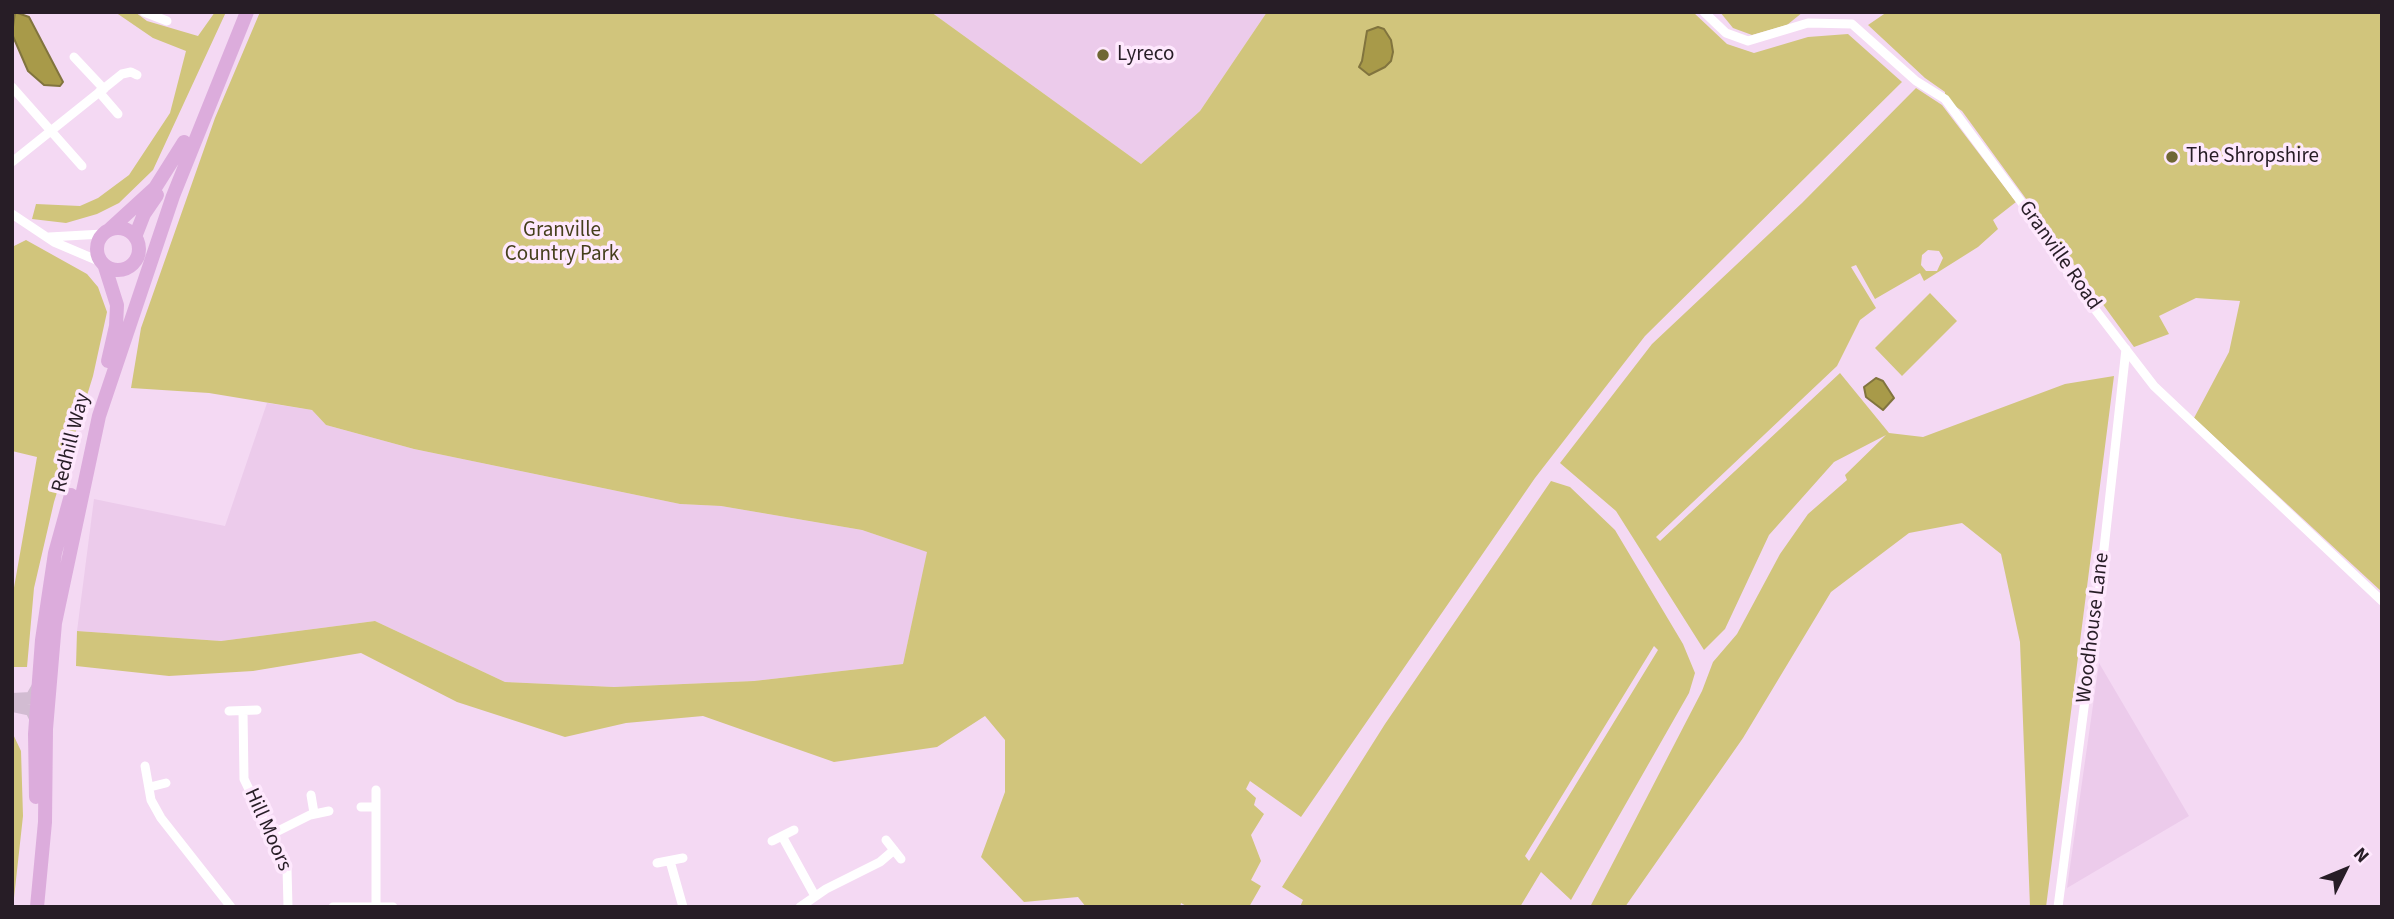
<!DOCTYPE html>
<style>
body{margin:0}
#map{position:relative;width:2394px;height:919px;overflow:hidden;background:#f4d9f3;font-family:"Source Sans 3",sans-serif}
canvas{display:block}
.frame{position:absolute;inset:0;border:14px solid #271d26;pointer-events:none}
.north{position:absolute;left:2310px;top:835px;width:70px;height:70px;-webkit-text-stroke:5px #fee8fd;paint-order:stroke;rotate:47deg;font-size:19px;font-weight:700;line-height:28px;text-align:center;color:#271d26}
.north::after{content:'';display:block;margin:auto;width:24px;height:32px;background:#271d26;clip-path:polygon(50% 0,100% 100%,50% 72%,0 100%)}
</style>
<div id="map">
<canvas width="2394" height="919"></canvas>
<div class="frame"></div>
<div class="north">N</div>
</div>
<script>
const context = document.querySelector('canvas').getContext('2d');
context.lineJoin = 'round';
function fillPath(path, color) {
  context.fillStyle = color;
  context.fill(path, 'evenodd');
}
function poly(rows) {
  const path = new Path2D();
  for (const r of rows) {
    if (r.length === 3) {
      path.moveTo(r[0] + r[2], r[1]);
      path.arc(r[0], r[1], r[2], 0, 2 * Math.PI);
      continue;
    }
    path.moveTo(r[0], r[1]);
    for (let i = 2; i < r.length; i += 2) path.lineTo(r[i], r[i + 1]);
  }
  return path;
}
function trace(path, color, width, dash) {
  context.strokeStyle = color;
  context.lineWidth = width;
  context.lineCap = dash ? 'butt' : 'round';
  context.setLineDash(dash || []);
  context.stroke(path);
}
function write(font, color, halo, rows, align = 'center') {
  context.font = font + ' "Source Sans 3",sans-serif';
  context.lineWidth = 7;
  context.setLineDash([]);
  context.textBaseline = 'middle';
  context.strokeStyle = halo;
  context.fillStyle = color;
  for (const [text, x, y, turn = 0] of rows) {
    context.save();
    context.translate(x, y);
    context.rotate((+turn || 0) * Math.PI / 180);
    context.textAlign = isNaN(turn) ? turn : align;
    if (halo) context.strokeText(text, 0, 0);
    context.fillText(text, 0, 0);
    context.restore();
  }
}
fillPath(poly([
 [931,12,1267,12,1200,111,1141,164],
 [267,403,312,410,326,425,414,449,680,504,721,506,862,530,928,552,903,664,754,681,614,687,505,682,375,621,221,641,77,631,94,499,225,526],
 [2099,663,2189,816,2067,888]
]), '#eccbeb');
fillPath(poly([
 [115,12,135,12,147,21,198,36,215,12,226,12,153,170,119,203,97,214,66,223,32,219,36,204,80,206,98,198,129,175,170,113,186,51,153,38],
 [260,12,931,12,1141,164,1200,111,1267,12,1693,12,1727,44,1754,53,1808,37,1848,34,1902,82,1645,336,1535,478,1301,817,1250,781,1246,789,1256,798,1254,805,1264,814,1251,835,1261,861,1251,880,1261,886,1249,907,1188,907,1181,903,1180,907,1086,907,1078,897,1024,902,981,857,1005,792,1005,740,985,716,937,747,834,762,703,716,626,723,565,737,457,702,361,653,253,671,169,676,76,666,77,631,221,641,375,621,505,682,614,687,754,681,903,664,927,552,862,530,721,506,680,504,414,449,326,425,312,410,209,393,131,388,141,328,215,118],
 [1720,12,1803,12,1787,25,1752,35,1733,28],
 [1887,12,2382,12,2382,592,2194,418,2229,352,2240,301,2196,298,2159,316,2169,334,2134,347,1962,111,1945,99,1945,92,1925,78,1868,25],
 [1916,88,1942,105,2016,202,1993,220,1998,229,1978,247,1924,281,1920,273,1875,299,1856,265,1851,267,1876,308,1860,320,1837,366,1656,537,1660,541,1840,373,1889,433,1923,437,2065,384,2114,376,2046,907,2030,907,2020,642,2001,554,1962,523,1909,533,1831,592,1743,738,1625,907,1590,907,1702,691,1713,662,1737,634,1780,554,1808,514,1847,480,1845,475,1886,435,1834,462,1769,535,1725,629,1704,650,1616,511,1560,463,1652,344,1802,203],
 [1928,250,1939,251,1943,258,1937,271,1926,271,1921,265,1922,255],
 [26,240,87,274,98,287,107,312,93,376,54,502,34,588,27,667,12,667,12,599,37,457,12,451,12,247],
 [1930,293,1957,321,1902,376,1875,348],
 [1551,481,1570,487,1615,530,1683,644,1695,673,1689,693,1571,900,1541,872,1520,907,1300,907,1303,900,1282,887,1385,724],
 [1654,646,1658,650,1529,861,1525,856],
 [12,732,21,751,23,816,13,907]
]), '#d1c57c');
const water = poly([
 [15,12,29,17,63,82,60,86,44,85,28,71,12,34,15,12],
 [1378,27,1384,29,1391,40,1393,52,1391,61,1385,67,1369,75,1359,67,1362,61,1367,31,1378,27],
 [1876,378,1883,381,1894,398,1883,410,1866,397,1864,387,1876,378]
]);
fillPath(water, '#a89a49');
trace(water, '#81743e', 2);
trace(poly([
 [144,12,167,21],
 [1704,12,1726,33,1748,41,1808,23,1852,24,1916,81,1945,99,2031,215,2077,286,2154,386,2382,601],
 [74,57,104,89],
 [12,87,82,166],
 [99,92,118,114],
 [12,162,122,74,131,72,137,75],
 [12,214,54,242,101,262],
 [49,237,103,234],
 [229,711,257,710],
 [243,711,244,779,287,868,288,907],
 [145,766,151,800,161,818,231,907],
 [150,787,166,783],
 [376,790,376,906],
 [311,795,314,813],
 [361,807,376,807],
 [272,834,310,815,329,811],
 [782,836,815,896],
 [886,840,901,859],
 [772,841,794,830],
 [670,861,683,907],
 [657,863,683,858],
 [333,907,393,907],
 [800,907,826,889,880,862,894,850],
 [2058,907,2100,585,2126,349]
]), '#fff', 9);
trace(poly([
 [12,699,31,698,38,686],
 [12,706,31,710,36,720]
]), '#d2bcd2', 12);
trace(poly([
 [118,249,21],
 [109,230,155,188,184,142],
 [135,237,144,214,157,195],
 [105,267,117,305,116,326,108,361],
 [36,797,35,734,42,640,55,553,71,495],
 [37,907,45,822,46,729,55,623,99,416,173,196,247,12]
]), '#dcacdc', 14);
for (const [x, y, r, color] of [
 [1103,55,7,"#6f6734"],
 [2172,157,7,"#6f6734"]
]) {
  const dot = new Path2D();
  dot.arc(x, y, r, 0, 2 * Math.PI);
  context.fillStyle = color;
  context.fill(dot);
  trace(dot, '#fee8fd', 2.5);
}
write('21px', '#271d26', '#fee8fd', [
 ["Lyreco",1117,55],
 ["The Shropshire",2186,157]
], 'left');
write('21px', '#453f1c', '#fee8fd', [
 ["Granville",562,231],
 ["Country Park",562,255]
]);
write('21px', '#271d26', '#fee8fd', [
 ["Granville Road",2059,256,55],
 ["Redhill Way",72,443,-76],
 ["Woodhouse Lane",2094,628,-83],
 ["Hill Moors",267,830,66]
]);
</script>
